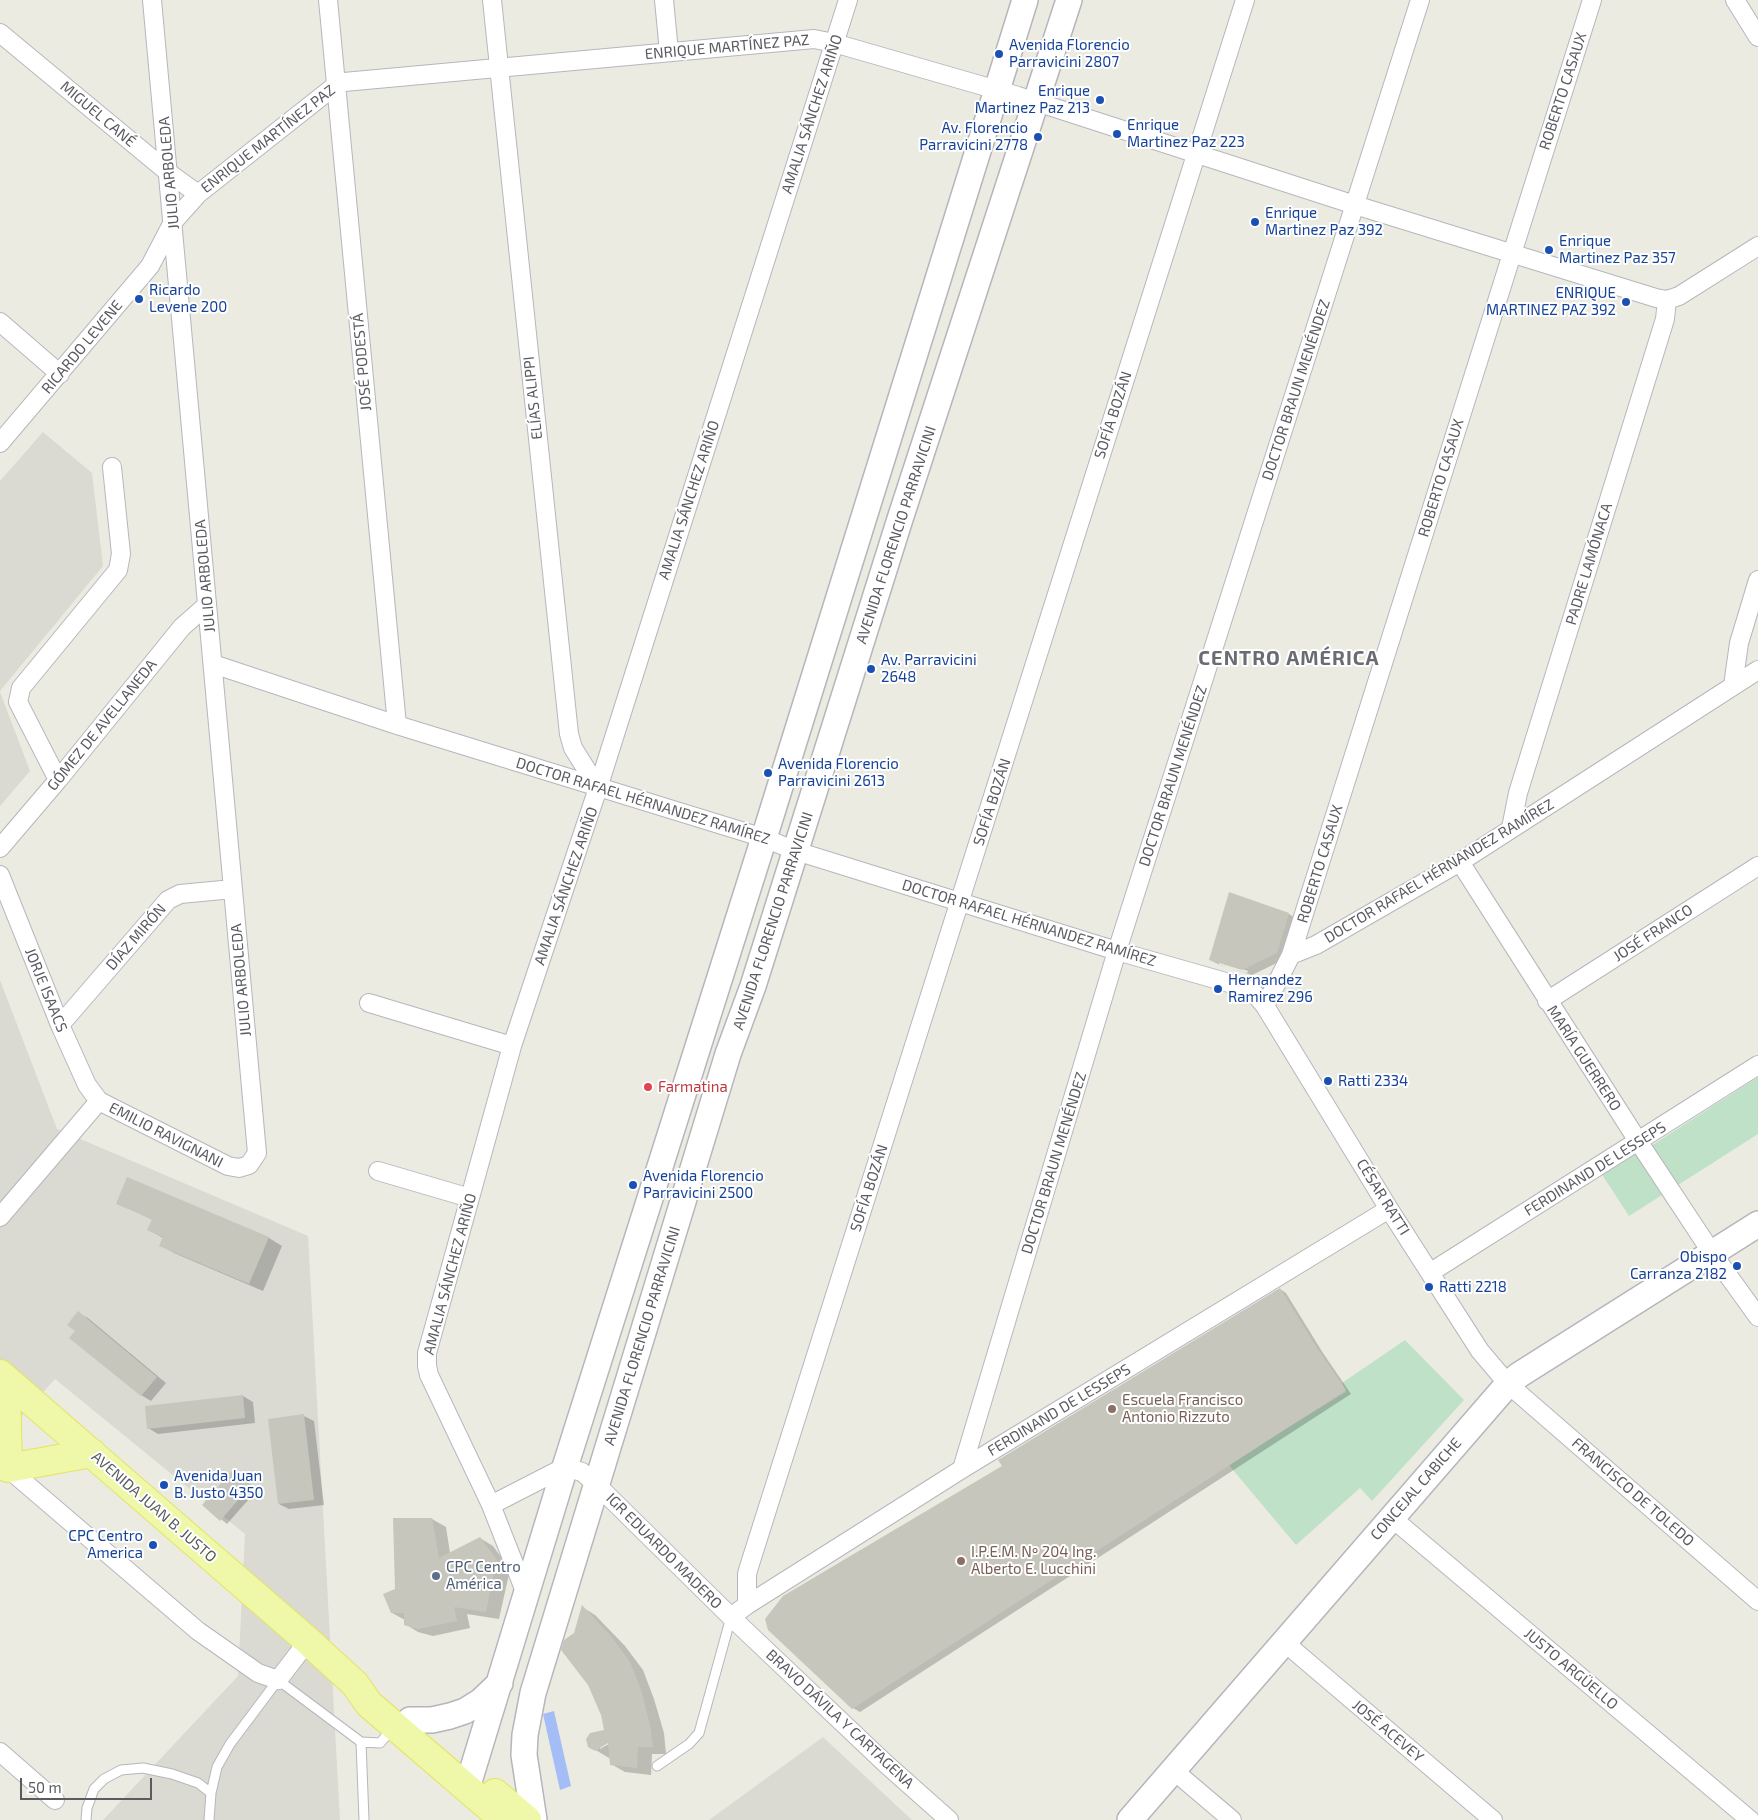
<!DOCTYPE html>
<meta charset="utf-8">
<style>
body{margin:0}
#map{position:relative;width:1758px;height:1820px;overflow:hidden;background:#ebebe1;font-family:"Exo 2",sans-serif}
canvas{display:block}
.scale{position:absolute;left:20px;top:1778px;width:132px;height:22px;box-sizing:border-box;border:2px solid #595b61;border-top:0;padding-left:6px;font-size:15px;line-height:18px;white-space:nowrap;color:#595b61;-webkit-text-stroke:4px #fff;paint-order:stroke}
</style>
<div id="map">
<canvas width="1758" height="1820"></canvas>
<div class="scale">50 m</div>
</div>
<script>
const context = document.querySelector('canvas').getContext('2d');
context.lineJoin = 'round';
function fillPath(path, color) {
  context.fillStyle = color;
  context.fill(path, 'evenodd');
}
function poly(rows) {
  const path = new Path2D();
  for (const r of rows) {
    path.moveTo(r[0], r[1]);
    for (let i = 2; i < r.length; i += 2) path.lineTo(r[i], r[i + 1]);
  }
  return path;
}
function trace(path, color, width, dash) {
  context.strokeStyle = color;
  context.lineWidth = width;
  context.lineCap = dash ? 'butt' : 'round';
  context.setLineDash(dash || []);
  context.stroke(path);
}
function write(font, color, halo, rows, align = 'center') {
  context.font = font + ' "Exo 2",sans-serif';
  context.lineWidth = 4;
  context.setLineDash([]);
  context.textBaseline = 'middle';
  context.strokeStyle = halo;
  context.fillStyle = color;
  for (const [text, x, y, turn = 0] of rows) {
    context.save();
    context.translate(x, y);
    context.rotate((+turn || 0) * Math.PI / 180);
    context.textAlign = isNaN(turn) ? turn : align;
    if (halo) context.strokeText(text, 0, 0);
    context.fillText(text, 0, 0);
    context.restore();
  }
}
fillPath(poly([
 [43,432,92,473,103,566,0,691,0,481],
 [0,692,30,771,0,806],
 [0,980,57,1129,308,1236,340,1820,103,1820,238,1676,245,1534,55,1379,0,1440],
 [823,1737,912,1820,709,1820]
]), '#dadad3');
fillPath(poly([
 [1758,1077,1758,1134,1675,1187,1651,1146],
 [1635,1153,1662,1195,1629,1216,1601,1173],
 [1405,1340,1464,1400,1372,1501,1360,1488,1296,1545,1228,1464,1346,1392,1342,1383]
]), '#bfe1c8');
fillPath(poly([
 [554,1711,571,1786,560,1790,543,1714]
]), '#a5bdf7');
fillPath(poly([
 [1230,894,1289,914,1299,920,1287,958,1252,975,1220,965,1210,960],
 [1219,962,1248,971,1247,973,1219,965],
 [128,1178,269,1238,282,1246,263,1291,174,1253,160,1245,163,1238,149,1230,153,1220,117,1203],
 [1280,1289,1286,1293,1323,1353,1351,1394,860,1712,853,1708,1004,1466],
 [78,1313,88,1318,166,1383,151,1401,141,1395,76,1331],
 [243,1396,253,1402,255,1423,158,1434,148,1428],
 [304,1416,314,1421,324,1505,289,1509,279,1504],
 [233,1471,257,1490,227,1524,204,1505],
 [432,1519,446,1527,450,1553,480,1538,493,1546,512,1572,509,1574,499,1619,467,1614,470,1628,433,1636,418,1632,405,1624,405,1620,392,1613,396,1590],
 [582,1607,595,1615,625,1646,643,1670,654,1699,664,1733,666,1754,652,1754,651,1775,625,1772,611,1764,610,1757,609,1758,589,1746,605,1731,603,1714,575,1634],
 [612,1739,614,1741,600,1749,600,1746]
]), '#0003');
fillPath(poly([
 [1229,892,1289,913,1277,953,1242,970,1209,960],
 [127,1177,269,1237,249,1284,159,1246,163,1237,147,1230,152,1219,116,1204],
 [1280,1288,1317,1348,1346,1390,852,1709,768,1630,765,1619,783,1596,1002,1466,998,1460],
 [78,1311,157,1377,141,1396,69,1338,75,1331,67,1325],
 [243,1395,245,1418,147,1429,145,1406],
 [304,1414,314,1500,278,1504,268,1419],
 [233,1470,251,1485,220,1521,202,1505],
 [393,1518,432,1518,439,1558,480,1537,500,1564,495,1567,486,1612,454,1607,457,1621,418,1629,404,1625,404,1613,391,1613,383,1594,395,1589],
 [582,1605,611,1636,630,1662,641,1690,650,1725,653,1747,638,1747,637,1768,610,1765,608,1743,595,1751,588,1747,586,1739,590,1733,604,1730,601,1715,588,1685,561,1650,564,1640,574,1633]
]), '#c6c6bd');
const service = poly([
 [361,1742,364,1820],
 [657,1766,689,1744,699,1733,731,1617],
 [86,1820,87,1808,94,1789,104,1779,121,1770,143,1768,172,1774,198,1783,211,1793],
 [209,1820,211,1793,217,1767,230,1744,278,1680,361,1742,380,1743,392,1729]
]);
const minor = poly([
 [328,0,397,725],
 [492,0,569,734,573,748,598,788],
 [664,0,669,52],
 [1735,0,1758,37],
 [0,33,169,173,198,194],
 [0,322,60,374],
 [0,443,150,266,173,222,198,194,336,85,344,82,814,39,834,43,1018,96,1355,205,1656,298,1667,300,1679,296,1758,246],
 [213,664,397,725,764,838,796,851,1117,951,1243,987,1253,992,1265,1006,1389,1209,1480,1351,1508,1384,1758,1601],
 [1733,686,1739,643,1758,580],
 [58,780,18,702,21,688,118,570,121,554,112,467],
 [1511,828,1518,793,1665,319,1667,300],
 [0,848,58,780,182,627,207,605],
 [1460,862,1638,1141,1712,1253,1758,1317],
 [0,875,60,1025,87,1085,99,1101,228,1166,239,1168,249,1165,257,1153,152,0],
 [1291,955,1592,0],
 [1547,1001,1758,866],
 [369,1003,512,1046],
 [1265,1006,1291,955,1316,945,1460,862,1758,670],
 [60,1025,168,900,180,894,233,889],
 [378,1171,470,1198],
 [0,1217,99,1101],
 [1431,1272,1758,1065],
 [4,1465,198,1631,258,1673,278,1680,308,1641],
 [962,1469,1117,951,1420,0],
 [491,1505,565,1467,582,1472,597,1485,731,1617,886,1764,949,1820],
 [1392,1518,1750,1820],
 [526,1594,491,1505,429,1375,427,1366,427,1353,512,1046,598,788,848,0],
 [747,1605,747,1574,749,1567,1245,0],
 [731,1617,747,1605,962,1469,1389,1209],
 [1284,1642,1493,1820],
 [0,1752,55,1800],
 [1173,1770,1232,1820]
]);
const secondary = poly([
 [410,1720,432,1720,450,1716,465,1711,481,1701,500,1683],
 [467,1788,565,1467,764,838,1025,0],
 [534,1820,524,1755,525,1735,533,1693,728,1054,753,986,900,519,1069,0],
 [1130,1820,1508,1384,1519,1375,1758,1224]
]);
const primary = poly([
 [0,1374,308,1641,355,1684,369,1704,504,1820],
 [6,1379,8,1468,92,1453],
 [495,1793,527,1820]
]);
trace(service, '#b6b7bd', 11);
trace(minor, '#b6b7bd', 20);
trace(secondary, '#b5b5bc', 28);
trace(primary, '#e5e360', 30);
trace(service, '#fff', 9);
trace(minor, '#fff', 18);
trace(secondary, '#fff', 25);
trace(primary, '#eff8a9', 28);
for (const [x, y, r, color] of [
 [999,54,5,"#1a4fb4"],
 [1100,100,5,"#1a4fb4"],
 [1117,134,5,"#1a4fb4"],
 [1038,137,5,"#1a4fb4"],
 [1255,222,5,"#1a4fb4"],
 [1549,250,5,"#1a4fb4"],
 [139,299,5,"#1a4fb4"],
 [1626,302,5,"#1a4fb4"],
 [871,669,5,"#1a4fb4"],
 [768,773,5,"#1a4fb4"],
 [1218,989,5,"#1a4fb4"],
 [1328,1081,5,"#1a4fb4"],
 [648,1087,5,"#e0444e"],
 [633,1185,5,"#1a4fb4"],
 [1737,1266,5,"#1a4fb4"],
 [1429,1287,5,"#1a4fb4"],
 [1112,1409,5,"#8d6e63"],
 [164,1485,5,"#1a4fb4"],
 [153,1545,5,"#1a4fb4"],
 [961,1561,5,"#8d6e63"],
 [436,1576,5,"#5c6f8a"]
]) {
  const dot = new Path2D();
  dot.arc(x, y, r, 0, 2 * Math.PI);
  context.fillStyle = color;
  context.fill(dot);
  trace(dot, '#fff', 2);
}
write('15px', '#164399', '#fff', [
 ["Avenida Florencio",1009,45],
 ["Parravicini 2807",1009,62],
 ["Enrique",1090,91,"right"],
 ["Martinez Paz 213",1090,108,"right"],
 ["Enrique",1127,125],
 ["Martinez Paz 223",1127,142],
 ["Av. Florencio",1028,128,"right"],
 ["Parravicini 2778",1028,145,"right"],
 ["Enrique",1265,213],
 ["Martinez Paz 392",1265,230],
 ["Enrique",1559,241],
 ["Martinez Paz 357",1559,258],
 ["Ricardo",149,290],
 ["Levene 200",149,307],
 ["ENRIQUE",1616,293,"right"],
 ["MARTINEZ PAZ 392",1616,310,"right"],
 ["Av. Parravicini",881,660],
 ["2648",881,677],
 ["Avenida Florencio",778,764],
 ["Parravicini 2613",778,781],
 ["Hernandez",1228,980],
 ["Ramirez 296",1228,997],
 ["Ratti 2334",1338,1081],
 ["Avenida Florencio",643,1176],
 ["Parravicini 2500",643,1193],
 ["Obispo",1727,1257,"right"],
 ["Carranza 2182",1727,1274,"right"],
 ["Ratti 2218",1439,1287],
 ["Avenida Juan",174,1476],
 ["B. Justo 4350",174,1493],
 ["CPC Centro",143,1536,"right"],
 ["America",143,1553,"right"]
], 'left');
write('15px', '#595b61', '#fff', [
 ["ENRIQUE MARTÍNEZ PAZ",727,47,-5],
 ["ROBERTO CASAUX",1563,91,-72],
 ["MIGUEL CANÉ",98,114,40],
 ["AMALIA SÁNCHEZ ARIÑO",812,114,-72],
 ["ENRIQUE MARTÍNEZ PAZ",268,139,-38],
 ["JULIO ARBOLEDA",169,173,-95],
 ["RICARDO LEVENE",82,347,-50],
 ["JOSÉ PODESTÁ",362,362,-95],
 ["DOCTOR BRAUN MENÉNDEZ",1296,390,-72],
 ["ELÍAS ALIPPI",533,398,-96],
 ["SOFÍA BOZÁN",1113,415,-72],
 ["ROBERTO CASAUX",1441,478,-73],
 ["AMALIA SÁNCHEZ ARIÑO",689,500,-72],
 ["AVENIDA FLORENCIO PARRAVICINI",896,535,-72],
 ["PADRE LAMÓNACA",1589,564,-73],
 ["JULIO ARBOLEDA",205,576,-95],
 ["GÓMEZ DE AVELLANEDA",102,725,-51],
 ["DOCTOR BRAUN MENÉNDEZ",1173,776,-72],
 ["DOCTOR RAFAEL HÉRNANDEZ RAMÍREZ",643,801,17],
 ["SOFÍA BOZÁN",992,802,-72],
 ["ROBERTO CASAUX",1320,864,-73],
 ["DOCTOR RAFAEL HÉRNANDEZ RAMÍREZ",1439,871,-31],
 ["AMALIA SÁNCHEZ ARIÑO",566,886,-71],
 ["AVENIDA FLORENCIO PARRAVICINI",773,921,-72],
 ["DOCTOR RAFAEL HÉRNANDEZ RAMÍREZ",1029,923,17],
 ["JOSÉ FRANCO",1653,933,-33],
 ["DÍAZ MIRÓN",136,937,-49],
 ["JULIO ARBOLEDA",241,980,-95],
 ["JORJE ISAACS",46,990,68],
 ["MARÍA GUERRERO",1584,1058,57],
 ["EMILIO RAVIGNANI",166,1135,27],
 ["DOCTOR BRAUN MENÉNDEZ",1054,1163,-73],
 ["FERDINAND DE LESSEPS",1595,1169,-32],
 ["SOFÍA BOZÁN",869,1188,-72],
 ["CÉSAR RATTI",1383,1197,58],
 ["AMALIA SÁNCHEZ ARIÑO",450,1274,-75],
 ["AVENIDA FLORENCIO PARRAVICINI",642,1336,-73],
 ["FERDINAND DE LESSEPS",1059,1410,-31],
 ["CONCEJAL CABICHE",1416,1489,-49],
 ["FRANCISCO DE TOLEDO",1633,1492,41],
 ["AVENIDA JUAN B. JUSTO",154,1507,41],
 ["IGR EDUARDO MADERO",664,1551,45],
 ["JUSTO ARGÜELLO",1571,1669,40],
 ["BRAVO DÁVILA Y CARTAGENA",840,1719,43],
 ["JOSÉ ACEVEY",1388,1731,40]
]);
write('15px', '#be3a42', '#fff', [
 ["Farmatina",658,1087]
], 'left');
write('15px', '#785e54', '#fff', [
 ["Escuela Francisco",1122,1400],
 ["Antonio Rizzuto",1122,1417],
 ["I.P.E.M. Nº 204 Ing.",971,1552],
 ["Alberto E. Lucchini",971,1569]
], 'left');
write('15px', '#4e5e75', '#fff', [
 ["CPC Centro",446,1567],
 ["América",446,1584]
], 'left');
context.letterSpacing = '1px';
write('bold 20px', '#6b6c73', '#fff', [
 ["CENTRO AMÉRICA",1289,658]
]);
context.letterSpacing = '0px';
</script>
